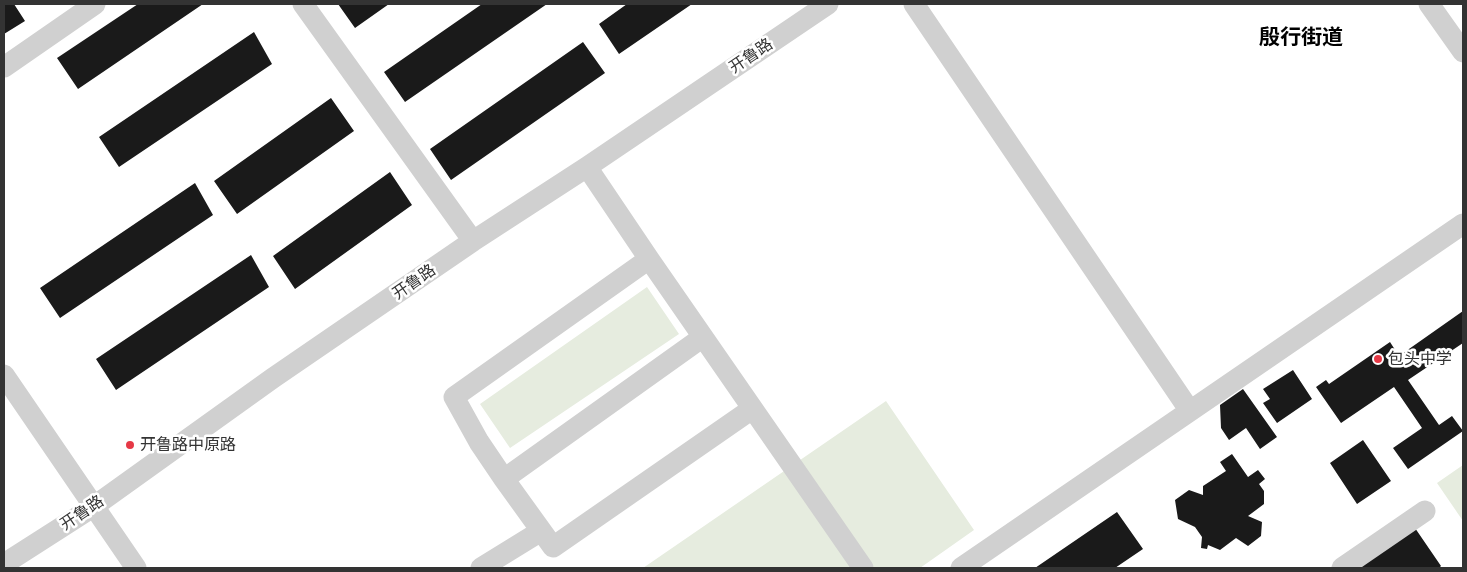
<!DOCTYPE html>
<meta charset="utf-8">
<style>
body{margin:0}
#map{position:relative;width:1467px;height:572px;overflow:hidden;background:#fff;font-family:"Public Sans",sans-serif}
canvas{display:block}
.frame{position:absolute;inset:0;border:5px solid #333;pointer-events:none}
</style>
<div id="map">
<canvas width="1467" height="572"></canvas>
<div class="frame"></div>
</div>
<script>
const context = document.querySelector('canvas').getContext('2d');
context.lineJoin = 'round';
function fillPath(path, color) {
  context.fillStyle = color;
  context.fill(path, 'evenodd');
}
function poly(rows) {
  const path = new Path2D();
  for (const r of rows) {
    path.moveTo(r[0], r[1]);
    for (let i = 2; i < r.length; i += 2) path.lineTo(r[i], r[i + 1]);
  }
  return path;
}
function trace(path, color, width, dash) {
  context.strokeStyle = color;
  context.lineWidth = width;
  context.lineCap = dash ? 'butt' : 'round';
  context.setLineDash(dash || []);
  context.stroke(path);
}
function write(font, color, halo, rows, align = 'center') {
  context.font = font + ' "Public Sans","Noto Sans SC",sans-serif';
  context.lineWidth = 5;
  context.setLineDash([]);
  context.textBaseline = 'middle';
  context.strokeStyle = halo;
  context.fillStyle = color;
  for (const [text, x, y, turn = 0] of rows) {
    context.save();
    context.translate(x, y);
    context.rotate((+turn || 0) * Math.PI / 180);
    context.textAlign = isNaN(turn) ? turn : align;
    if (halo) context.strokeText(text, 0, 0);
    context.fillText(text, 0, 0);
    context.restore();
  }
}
fillPath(poly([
 [647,287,679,334,510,448,480,404],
 [886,401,974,530,920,568,643,568],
 [1463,465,1463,521,1437,483]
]), '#e6ecdf');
fillPath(poly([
 [4,4,14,4,25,21,4,34],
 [138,4,203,4,78,89,57,58],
 [338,4,389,4,355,28],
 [482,4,547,4,405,102,384,72],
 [627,4,692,4,619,54,599,24],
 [254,32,272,64,119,167,99,137],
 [583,42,605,73,451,180,430,149],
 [331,98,354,131,237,214,214,181],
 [390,172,412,205,295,289,273,256],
 [195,183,213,215,60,318,40,288],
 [251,255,269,287,116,390,96,359],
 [1463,311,1463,343,1408,380,1439,425,1452,416,1463,431,1408,469,1393,448,1422,428,1394,387,1341,423,1316,387,1326,380,1329,384,1390,342,1399,356],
 [1293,370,1312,399,1277,423,1263,403,1270,399,1263,389],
 [1243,389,1277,437,1260,449,1246,428,1229,440,1221,428,1220,405],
 [1363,440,1391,481,1357,504,1330,463],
 [1232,454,1248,477,1258,470,1265,479,1259,484,1264,491,1264,504,1248,516,1262,522,1261,536,1248,546,1236,538,1220,550,1208,545,1207,549,1201,548,1202,537,1195,527,1178,519,1175,500,1189,490,1203,495,1203,486,1226,471,1220,462],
 [1117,512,1143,549,1115,568,1035,568],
 [1415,528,1441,566,1439,568,1356,568]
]), '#1a1a1a');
trace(poly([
 [303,4,473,241],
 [914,4,1190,411],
 [1429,4,1463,52],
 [4,67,95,4],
 [587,167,649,259,863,568],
 [649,259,454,397,479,442,504,479,553,547,752,409],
 [4,375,136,568],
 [504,479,703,337],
 [4,564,93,507,273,378,473,241,587,167,828,4],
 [481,568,541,531],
 [961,568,1463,224],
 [1342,568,1425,511]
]), '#d0d0d0', 21);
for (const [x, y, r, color] of [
 [1378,359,5,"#e63946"],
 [130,445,5,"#e63946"]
]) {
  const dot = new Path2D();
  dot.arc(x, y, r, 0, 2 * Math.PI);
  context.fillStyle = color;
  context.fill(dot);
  trace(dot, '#fff', 2);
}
write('16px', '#333', '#fff', [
 ["开鲁路",751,56,-34],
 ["开鲁路",414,282,-35],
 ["开鲁路",82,513,-34]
]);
write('16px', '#333', '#fff', [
 ["包头中学",1388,359],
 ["开鲁路中原路",140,445]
], 'left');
write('bold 21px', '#000', '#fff', [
 ["殷行街道",1301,38]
]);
</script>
